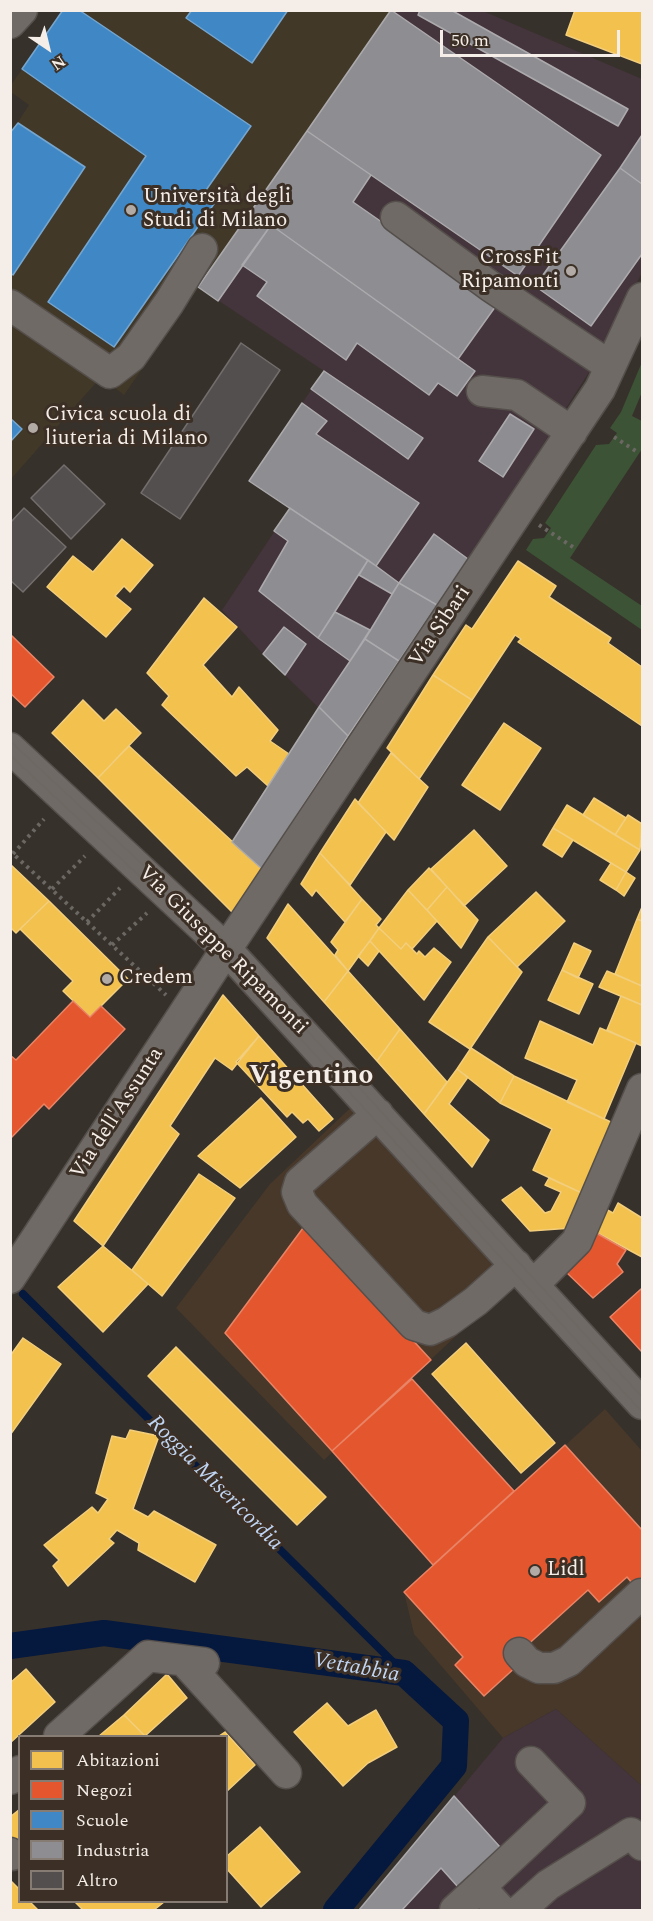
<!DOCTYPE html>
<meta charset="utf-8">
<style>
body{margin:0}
#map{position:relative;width:653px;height:1921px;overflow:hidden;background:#37312b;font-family:Spectral,serif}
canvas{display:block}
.frame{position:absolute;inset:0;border:12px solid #f5ede7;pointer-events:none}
.legend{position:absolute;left:18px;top:1735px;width:210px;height:168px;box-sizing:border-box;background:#3c3026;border:2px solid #867c73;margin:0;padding:8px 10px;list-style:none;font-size:18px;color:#f5ede7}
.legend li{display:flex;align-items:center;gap:12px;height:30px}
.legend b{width:30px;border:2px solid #867c73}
.north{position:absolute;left:18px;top:18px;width:60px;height:60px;-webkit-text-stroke:4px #3c3026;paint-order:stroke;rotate:145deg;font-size:16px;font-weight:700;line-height:24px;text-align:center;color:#f5ede7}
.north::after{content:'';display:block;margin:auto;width:21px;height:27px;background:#f5ede7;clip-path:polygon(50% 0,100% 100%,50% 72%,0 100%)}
.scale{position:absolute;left:440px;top:30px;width:180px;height:27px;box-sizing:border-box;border:3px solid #f5ede7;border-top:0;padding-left:8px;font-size:18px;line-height:21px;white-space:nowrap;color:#f5ede7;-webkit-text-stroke:4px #3c3026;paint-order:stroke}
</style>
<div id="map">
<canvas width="653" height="1921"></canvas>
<div class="frame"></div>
<ul class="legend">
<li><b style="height:16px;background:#f2c14e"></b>Abitazioni</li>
<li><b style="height:16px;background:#e4572e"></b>Negozi</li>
<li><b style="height:16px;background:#3f88c5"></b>Scuole</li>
<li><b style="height:16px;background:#8d8d92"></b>Industria</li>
<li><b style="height:16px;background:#544f4f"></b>Altro</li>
</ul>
<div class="north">N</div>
<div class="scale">50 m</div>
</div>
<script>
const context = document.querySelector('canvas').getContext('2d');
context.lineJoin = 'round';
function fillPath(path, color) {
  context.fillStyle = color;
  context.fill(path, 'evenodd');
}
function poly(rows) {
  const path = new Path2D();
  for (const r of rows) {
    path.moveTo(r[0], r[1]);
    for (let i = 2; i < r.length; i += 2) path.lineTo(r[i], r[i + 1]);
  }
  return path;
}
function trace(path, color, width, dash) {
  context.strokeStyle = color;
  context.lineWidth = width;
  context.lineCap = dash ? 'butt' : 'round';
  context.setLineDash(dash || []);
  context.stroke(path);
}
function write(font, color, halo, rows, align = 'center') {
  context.font = font + ' Spectral,serif';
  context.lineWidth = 6;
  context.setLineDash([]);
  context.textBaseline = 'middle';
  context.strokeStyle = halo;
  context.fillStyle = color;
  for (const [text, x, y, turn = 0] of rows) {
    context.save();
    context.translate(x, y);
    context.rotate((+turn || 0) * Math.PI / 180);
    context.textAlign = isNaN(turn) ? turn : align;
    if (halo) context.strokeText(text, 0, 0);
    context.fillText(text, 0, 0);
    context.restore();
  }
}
fillPath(poly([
 [362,1097,523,1273,324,1460,176,1308,270,1184],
 [605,1409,642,1451,642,1786,556,1709,503,1738,414,1634,404,1592]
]), '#47382a');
fillPath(poly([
 [390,11,483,11,642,79,642,273,591,369,507,501,348,736,263,654,222,610,290,508,249,481,324,371,198,287],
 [556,1709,642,1786,642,1910,359,1910,503,1738]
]), '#44343b');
fillPath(poly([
 [63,11,390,11,124,395,101,377,11,479,11,133,29,105,11,92,11,85]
]), '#413828');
fillPath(poly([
 [642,362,642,392,632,416,642,421,642,449,570,558,642,606,642,630,526,550,533,539,544,538,551,528,545,523,596,445,609,444,617,433,610,428,621,412]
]), '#3c5336');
const homes = poly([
 [575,10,642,10,642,64,566,35,575,10],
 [122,539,153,565,130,592,124,586,115,596,131,609,106,637,47,587,73,556,93,572,122,539],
 [518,561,556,586,549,597,611,638,608,643,642,667,642,726,518,642,521,639,515,635,472,700,433,675,466,625,472,629,518,561],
 [204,598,237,627,203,665,232,697,239,687,278,730,270,741,289,754,268,786,247,767,236,776,162,705,169,696,147,673,204,598],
 [433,675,472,700,419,779,387,748,433,675],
 [83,700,104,721,116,709,141,733,98,778,52,733,83,700],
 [504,723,541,748,500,810,462,785,504,723],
 [129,746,262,869,233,913,98,778,129,746],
 [391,753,428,787,394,840,358,803,391,753],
 [594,798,626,818,615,835,583,815,594,798],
 [355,799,386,832,350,885,320,853,355,799],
 [567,805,640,850,626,872,553,828,567,805],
 [628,815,642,824,640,850,615,835,628,815],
 [553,828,573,840,562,857,543,845,553,828],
 [474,830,507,866,464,906,431,869,474,830],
 [320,853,362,899,345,922,316,890,312,896,301,884,320,853],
 [611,863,626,872,616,890,600,880,611,863],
 [10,864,49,901,16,933,10,927,10,864],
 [429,868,447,887,427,910,408,890,429,868],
 [626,872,635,878,624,896,616,890,626,872],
 [447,887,478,920,461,948,427,910,447,887],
 [408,890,437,921,412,949,406,943,401,949,379,928,408,890],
 [536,892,565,921,517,967,488,937,536,892],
 [362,899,381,919,376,925,379,928,348,971,335,955,338,950,331,942,362,899],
 [49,901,128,979,90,1017,63,991,73,981,20,929,49,901],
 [288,904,348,971,324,1002,267,938,288,904],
 [642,907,642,921,637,919,642,907],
 [637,919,642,921,642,986,615,974,637,919],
 [379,928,401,949,406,943,417,954,419,951,425,957,434,948,451,962,424,1000,370,941,379,928],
 [488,937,522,972,470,1049,429,1022,488,937],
 [370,941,379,951,368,966,358,956,370,941],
 [574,943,591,951,578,978,562,970,574,943],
 [562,970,593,984,579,1014,548,1000,562,970],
 [348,971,400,1029,377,1061,324,1002,348,971],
 [607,971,642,986,642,1005,599,987,607,971],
 [223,995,259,1036,232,1070,215,1058,170,1126,179,1134,103,1246,74,1221,223,995],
 [621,996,642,1005,642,1046,607,1030,621,996],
 [540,1021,593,1045,600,1028,636,1043,604,1119,567,1102,577,1080,525,1058,540,1021],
 [400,1029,447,1082,424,1114,377,1061,400,1029],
 [259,1036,333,1119,319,1131,308,1119,303,1123,292,1112,287,1117,236,1062,259,1036],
 [471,1048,514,1076,500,1103,457,1069,471,1048],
 [457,1069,468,1077,449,1104,489,1140,472,1167,424,1114,457,1069],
 [514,1076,615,1124,586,1195,533,1170,552,1129,500,1103,514,1076],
 [261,1098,296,1137,240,1188,198,1156,261,1098],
 [199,1174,235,1198,162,1296,132,1270,199,1174],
 [549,1178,586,1195,572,1228,530,1231,502,1200,521,1187,545,1213,551,1211,561,1192,545,1185,549,1178],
 [618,1203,642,1218,642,1257,590,1229,600,1206,613,1213,618,1203],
 [103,1246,148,1284,103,1332,58,1287,103,1246],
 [23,1338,61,1364,10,1435,10,1356,23,1338],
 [466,1343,555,1443,521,1473,432,1374,466,1343],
 [176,1347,326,1497,297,1525,148,1376,176,1347],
 [130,1430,159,1436,133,1509,148,1517,154,1511,216,1545,195,1582,138,1550,139,1543,117,1530,109,1539,114,1543,68,1586,53,1566,59,1560,44,1545,92,1507,98,1513,108,1499,96,1493,112,1436,126,1439,130,1430],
 [26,1669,55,1702,10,1743,10,1683,26,1669],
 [167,1674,187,1698,145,1736,124,1715,167,1674],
 [327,1703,348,1726,376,1710,397,1747,368,1763,343,1786,294,1732,327,1703],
 [124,1715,145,1736,99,1736,124,1715],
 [225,1732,255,1765,226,1792,226,1736,219,1736,225,1732],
 [20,1809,20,1856,10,1847,10,1817,20,1809],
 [260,1827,300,1872,261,1907,226,1868,226,1857,260,1827],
 [10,1880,20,1890,20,1902,30,1902,38,1910,10,1910,10,1880],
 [75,1902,164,1902,154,1910,83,1910,75,1902]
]);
fillPath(homes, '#f2c14e');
trace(homes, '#f3ce7c', 1.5);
const shops = poly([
 [10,634,54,677,25,707,10,693,10,634],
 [73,1001,90,1017,101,1006,125,1029,49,1109,44,1104,10,1139,10,1055,16,1060,73,1001],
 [306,1224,431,1360,332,1451,225,1333,306,1224],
 [591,1230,626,1250,617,1264,623,1272,593,1298,566,1272,591,1230],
 [641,1289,642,1291,642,1352,610,1317,641,1289],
 [412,1379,514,1491,433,1565,332,1451,412,1379],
 [565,1445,642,1530,642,1595,627,1577,599,1602,588,1590,512,1659,518,1665,484,1696,455,1665,463,1657,404,1592,565,1445]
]);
fillPath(shops, '#e4572e');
trace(shops, '#e98466', 1.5);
const schools = poly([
 [63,10,79,10,251,126,204,193,216,201,114,347,48,302,146,156,22,69,63,10],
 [192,10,288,10,252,63,186,18,192,10],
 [18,123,85,167,13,275,10,273,10,133,18,123],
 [10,418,22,429,10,442,10,418]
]);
fillPath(schools, '#3f88c5');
trace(schools, '#76a6cf', 1.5);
const industry = poly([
 [391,10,601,155,518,276,307,131,391,10],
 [420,10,451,10,628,109,618,126,418,15,420,10],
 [307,131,371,175,353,202,498,303,458,359,271,225,218,301,198,287,307,131],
 [642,135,642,184,620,168,642,135],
 [620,168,642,184,642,254,591,326,535,286,620,168],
 [271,225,475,371,457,396,438,383,429,395,357,343,346,360,257,296,267,282,242,265,271,225],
 [324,371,423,438,408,459,311,389,324,371],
 [302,403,327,421,316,434,419,503,376,566,249,481,302,403],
 [510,414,534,429,503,477,479,461,510,414],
 [290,508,368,560,318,638,259,591,288,541,274,531,290,508],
 [434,534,468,559,437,605,399,583,434,534],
 [368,560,399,583,392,594,359,575,368,560],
 [399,583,437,605,399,661,365,639,399,583],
 [335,612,370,630,350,661,318,638,335,612],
 [284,627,306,644,285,675,263,654,284,627],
 [365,639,399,661,348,736,319,707,365,639],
 [319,707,348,736,262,869,232,842,319,707],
 [454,1796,500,1847,458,1887,441,1868,402,1910,359,1910,454,1796]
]);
fillPath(industry, '#8d8d92');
trace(industry, '#acaaac', 1.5);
trace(poly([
 [23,1294,404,1673]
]), '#05183e', 8);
trace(poly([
 [10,1646,104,1633,404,1673,456,1721,454,1766,336,1910]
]), '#05183e', 26);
const building = poly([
 [241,343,280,370,180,519,141,493,241,343],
 [64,465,105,504,71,539,31,498,64,465],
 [24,508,66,547,23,592,10,580,10,523,24,508]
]);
fillPath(building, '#544f4f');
trace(building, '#736e6d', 1.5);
const minor = poly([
 [10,23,22,10],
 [396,217,490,286,610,366],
 [10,305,110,373,131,357,169,303,202,249],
 [482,391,517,395,572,432],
 [10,748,226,949,642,1404],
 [378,1114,300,1182,297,1192,302,1204,414,1325,430,1330,447,1322,476,1301,516,1265],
 [10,1278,223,954,600,389,642,298],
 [534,1284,577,1241,642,1089],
 [519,1653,527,1662,539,1668,554,1668,569,1661,641,1594],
 [184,1661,286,1773],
 [59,1736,148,1656,204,1663],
 [10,1779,20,1771],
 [10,1853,12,1855],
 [480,1887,570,1803,531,1762],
 [455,1910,480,1887,501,1910],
 [520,1910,548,1885,631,1833,642,1845]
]);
trace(minor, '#554f4b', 33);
trace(poly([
 [614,437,639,453],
 [539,525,576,549],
 [10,851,166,995],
 [13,854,44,819],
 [52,889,85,856],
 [87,922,120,888],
 [112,945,147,913]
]), '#6b6762', 4, [3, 4.5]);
trace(minor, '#6f6a66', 30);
trace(poly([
 [10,741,229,945,642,1397],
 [10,755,223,954,642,1412]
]), '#6d6862', 1.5);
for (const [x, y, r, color] of [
 [131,210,6,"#b2aba5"],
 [571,271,6,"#b2aba5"],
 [33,428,6,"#b2aba5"],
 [107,979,6,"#b2aba5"],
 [535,1571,6,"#b2aba5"]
]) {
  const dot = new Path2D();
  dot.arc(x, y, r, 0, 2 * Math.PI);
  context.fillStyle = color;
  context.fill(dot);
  trace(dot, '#3c3026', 2);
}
write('21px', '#f5ede7', '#3c3026', [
 ["Università degli",143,198],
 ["Studi di Milano",143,222],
 ["CrossFit",559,259,"right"],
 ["Ripamonti",559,283,"right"],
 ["Civica scuola di",45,416],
 ["liuteria di Milano",45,440],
 ["Credem",119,979],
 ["Lidl",547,1571]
], 'left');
write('21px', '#f5ede7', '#3c3026', [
 ["Via Sibari",441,627,-56],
 ["Via Giuseppe Ripamonti",222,951,45],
 ["Via dell'Assunta",118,1114,-57]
]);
write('italic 22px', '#c0d5f3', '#3c3026', [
 ["Roggia Misericordia",214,1484,45],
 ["Vettabbia",356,1669,10]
]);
write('bold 27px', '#f5ede7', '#3c3026', [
 ["Vigentino",311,1078]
]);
</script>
